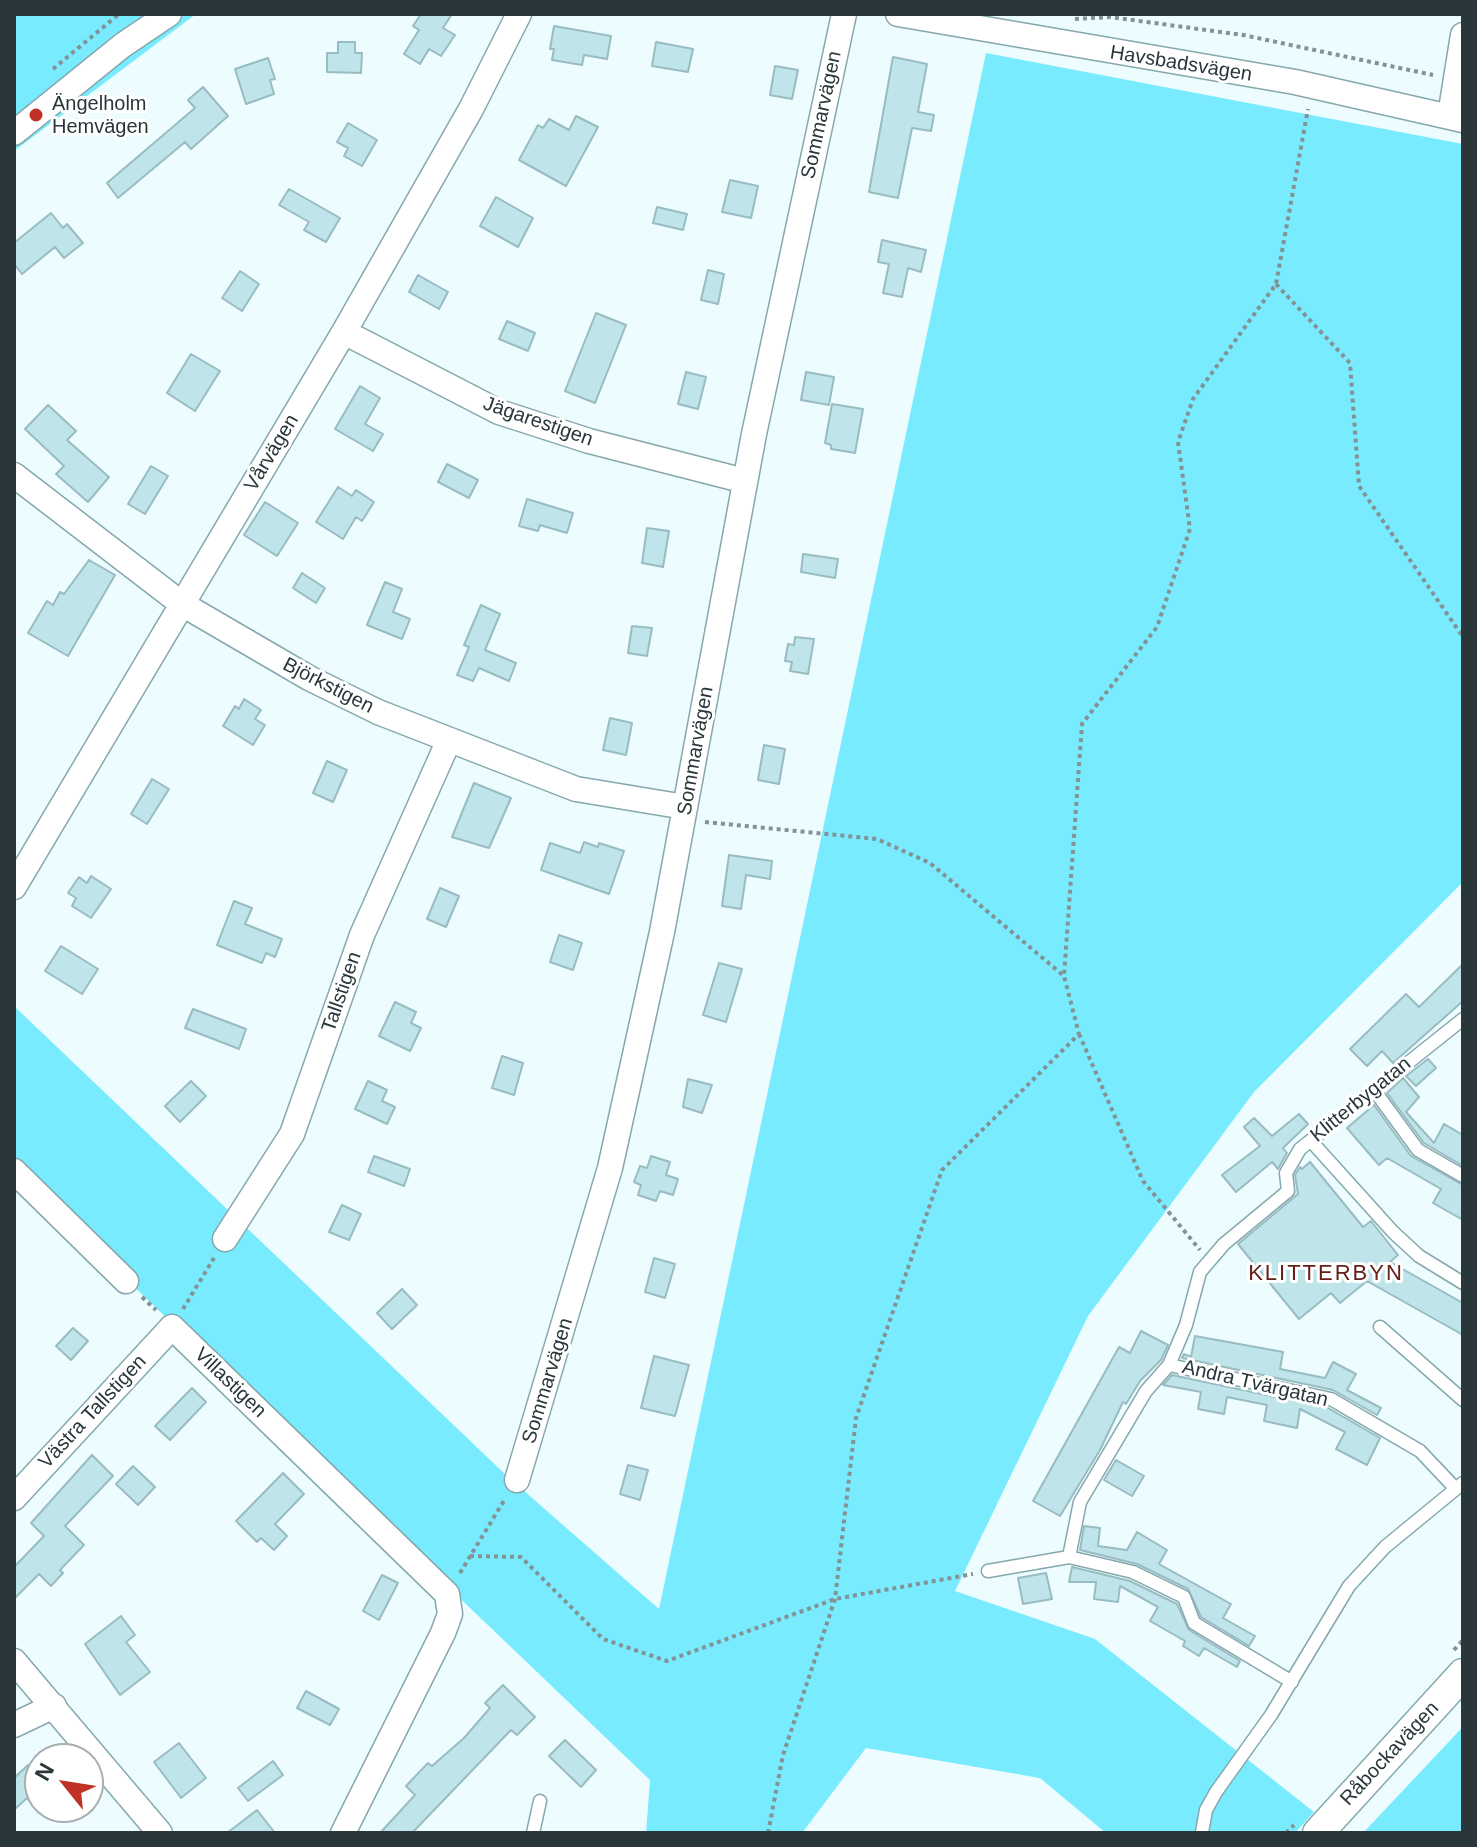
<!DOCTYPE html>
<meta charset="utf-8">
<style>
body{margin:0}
#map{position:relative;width:1477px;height:1847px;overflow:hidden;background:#edfcfe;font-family:Helvetica,sans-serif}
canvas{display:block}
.frame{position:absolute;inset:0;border:16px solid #29373a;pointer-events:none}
.north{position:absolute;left:24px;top:1743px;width:80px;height:80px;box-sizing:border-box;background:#fff;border:2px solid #a9afb0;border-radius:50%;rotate:300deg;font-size:22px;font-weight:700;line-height:32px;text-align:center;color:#29373a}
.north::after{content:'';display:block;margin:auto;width:28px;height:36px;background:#bf3225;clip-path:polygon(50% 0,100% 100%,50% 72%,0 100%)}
</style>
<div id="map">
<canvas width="1477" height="1847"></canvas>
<div class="frame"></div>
<div class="north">N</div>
</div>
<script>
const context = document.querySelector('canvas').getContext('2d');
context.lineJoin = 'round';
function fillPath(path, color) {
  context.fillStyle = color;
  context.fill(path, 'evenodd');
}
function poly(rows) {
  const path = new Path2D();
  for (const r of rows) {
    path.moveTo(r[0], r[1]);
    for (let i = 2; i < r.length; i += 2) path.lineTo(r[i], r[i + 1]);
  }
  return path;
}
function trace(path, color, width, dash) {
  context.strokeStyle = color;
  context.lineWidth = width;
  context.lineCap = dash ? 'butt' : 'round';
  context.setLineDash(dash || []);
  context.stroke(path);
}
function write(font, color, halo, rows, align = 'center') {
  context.font = font + ' Helvetica,sans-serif';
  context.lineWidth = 6;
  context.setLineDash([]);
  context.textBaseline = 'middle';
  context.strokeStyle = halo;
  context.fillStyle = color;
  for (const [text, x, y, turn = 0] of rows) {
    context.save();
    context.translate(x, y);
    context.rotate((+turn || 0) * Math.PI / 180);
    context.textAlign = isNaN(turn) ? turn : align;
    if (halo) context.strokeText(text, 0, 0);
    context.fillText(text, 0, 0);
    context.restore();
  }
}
fillPath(poly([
 [14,14,196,14,14,151],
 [986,53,1463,144,1463,882,1254,1092,1088,1316,955,1591,1095,1639,1314,1812,1295,1833,1106,1833,1040,1778,866,1748,802,1833,646,1833,650,1780,14,1172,14,1006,507,1476,659,1609],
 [1463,1727,1463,1833,1363,1833,1458,1732]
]), '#78ebfe');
const building = poly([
 [421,14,452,14,443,28,455,35,441,56,429,49,420,64,404,54,419,30,413,26,421,14],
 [554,26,611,36,607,59,584,55,582,65,552,60,554,49,550,49,554,26],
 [338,42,355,42,355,53,362,53,361,73,327,72,327,53,338,53,338,42],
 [656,42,693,49,688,72,652,66,656,42],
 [893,57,927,64,918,112,934,115,931,131,912,128,898,198,869,192,893,57],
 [268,58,275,79,270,80,274,94,246,104,235,69,268,58],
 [775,66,798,70,792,99,770,95,775,66],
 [203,87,228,116,191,149,185,142,118,198,107,183,195,108,188,100,203,87],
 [576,116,598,127,566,186,519,160,538,125,543,128,549,119,569,130,576,116],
 [348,123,377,140,362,166,344,156,348,148,337,142,348,123],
 [730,180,758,186,751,218,722,212,730,180],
 [289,189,340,218,326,242,304,230,309,222,279,205,289,189],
 [496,197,533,218,518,247,480,226,496,197],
 [657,207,687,214,683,230,653,223,657,207],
 [51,213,63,228,67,224,83,243,64,258,55,247,22,274,14,264,14,243,51,213],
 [882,240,926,250,921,272,908,268,902,297,883,293,889,264,878,262,882,240],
 [708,270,724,274,718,304,701,300,708,270],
 [240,271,259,284,242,311,222,298,240,271],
 [418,275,448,292,439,309,409,292,418,275],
 [596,313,626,325,595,403,565,391,596,313],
 [507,321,535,333,528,351,499,339,507,321],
 [191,354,220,371,195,411,167,393,191,354],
 [686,372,706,377,698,409,678,404,686,372],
 [806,372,834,377,829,405,801,400,806,372],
 [360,386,380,398,365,424,383,434,373,451,335,429,360,386],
 [832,404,863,409,855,453,831,449,831,445,825,443,832,404],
 [48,405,76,431,67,440,109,477,88,502,56,474,64,466,25,429,48,405],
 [447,464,478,480,469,498,438,482,447,464],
 [151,466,168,476,145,514,128,504,151,466],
 [338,487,352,496,356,490,374,502,362,521,356,517,343,539,316,522,338,487],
 [527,499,573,513,567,533,540,525,538,531,519,526,527,499],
 [265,502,298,523,277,556,244,535,265,502],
 [647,528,669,531,663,567,642,563,647,528],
 [803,554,838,559,835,578,801,572,803,554],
 [89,560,115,575,68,656,28,633,47,601,53,605,60,592,64,594,89,560],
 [302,573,325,588,316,603,293,588,302,573],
 [385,582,402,589,393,612,410,619,402,639,367,625,385,582],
 [481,605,500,614,485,650,516,663,509,681,479,668,473,681,457,675,469,647,464,645,481,605],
 [632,626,652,628,647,656,628,653,632,626],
 [795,637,814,639,808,674,790,671,792,662,785,661,788,644,794,645,795,637],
 [244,699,261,710,255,719,265,725,253,745,223,726,235,706,239,709,244,699],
 [610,718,632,723,626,755,603,750,610,718],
 [764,745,785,749,779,784,758,780,764,745],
 [327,761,347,770,333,802,313,793,327,761],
 [152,779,169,789,147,824,131,814,152,779],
 [474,783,511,798,489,848,452,837,474,783],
 [584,842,598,847,599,843,624,851,609,894,541,870,550,843,580,853,584,842],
 [729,855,772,861,770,879,746,875,741,909,722,906,729,855],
 [91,876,111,889,91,918,72,906,76,898,68,893,79,877,87,883,91,876],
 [440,888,459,896,446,927,427,919,440,888],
 [234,901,252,908,245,924,282,939,275,957,266,953,262,963,217,945,234,901],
 [559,935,582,943,573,970,550,962,559,935],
 [61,946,98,969,82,994,45,971,61,946],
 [719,963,742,969,726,1022,703,1015,719,963],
 [1463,964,1463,1001,1393,1063,1382,1051,1367,1066,1350,1049,1406,994,1419,1007,1463,964],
 [395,1002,416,1012,411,1023,421,1028,410,1051,379,1036,395,1002],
 [193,1009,246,1029,239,1049,185,1028,193,1009],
 [502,1056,523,1063,514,1095,492,1088,502,1056],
 [1428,1059,1436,1068,1416,1086,1406,1076,1428,1059],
 [1403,1078,1419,1097,1406,1112,1434,1143,1444,1124,1463,1135,1463,1166,1424,1143,1387,1093,1403,1078],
 [688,1079,712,1085,702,1113,683,1107,688,1079],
 [191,1081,206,1096,180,1122,165,1106,191,1081],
 [368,1081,387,1090,382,1101,395,1107,387,1124,355,1109,368,1081],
 [1374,1105,1411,1156,1463,1185,1463,1220,1433,1203,1441,1189,1387,1158,1379,1165,1347,1128,1374,1105],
 [1299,1114,1308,1124,1283,1148,1287,1153,1278,1169,1272,1162,1236,1192,1222,1175,1260,1146,1244,1127,1254,1118,1272,1136,1299,1114],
 [374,1156,410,1169,404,1186,368,1172,374,1156],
 [651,1156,670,1162,666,1175,678,1179,673,1195,660,1191,656,1201,638,1195,641,1185,634,1182,640,1166,647,1168,651,1156],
 [1310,1162,1363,1227,1371,1221,1398,1255,1390,1262,1463,1303,1463,1335,1367,1281,1340,1303,1331,1293,1299,1319,1238,1244,1298,1194,1295,1175,1300,1167,1302,1169,1310,1162],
 [342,1205,361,1214,349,1240,329,1232,342,1205],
 [654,1258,675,1264,665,1298,645,1292,654,1258],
 [402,1289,417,1305,392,1329,377,1313,402,1289],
 [73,1328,88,1341,71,1360,56,1346,73,1328],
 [1141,1331,1168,1345,1161,1360,1140,1381,1126,1404,1123,1402,1100,1450,1060,1516,1033,1501,1119,1347,1130,1353,1141,1331],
 [1195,1336,1283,1352,1280,1369,1325,1378,1333,1362,1356,1374,1347,1390,1381,1408,1377,1415,1333,1390,1182,1358,1184,1354,1191,1357,1195,1336],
 [654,1356,689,1365,675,1416,641,1408,654,1356],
 [1172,1375,1328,1408,1380,1438,1367,1465,1336,1449,1345,1432,1300,1409,1297,1428,1264,1421,1267,1405,1227,1397,1224,1414,1198,1409,1201,1392,1163,1385,1172,1375],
 [192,1388,206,1402,170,1440,155,1426,192,1388],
 [92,1455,113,1476,65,1526,84,1545,60,1570,63,1573,51,1586,39,1574,14,1599,14,1567,44,1536,31,1523,92,1455],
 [1116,1460,1144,1476,1132,1496,1104,1480,1116,1460],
 [628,1465,648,1470,640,1500,620,1494,628,1465],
 [133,1466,155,1487,138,1505,116,1484,133,1466],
 [283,1473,304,1494,275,1524,287,1536,274,1550,261,1538,257,1542,236,1521,283,1473],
 [1084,1526,1100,1528,1098,1546,1127,1550,1137,1532,1167,1550,1159,1564,1231,1604,1223,1618,1255,1636,1249,1646,1201,1617,1188,1589,1137,1564,1080,1550,1084,1526],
 [1072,1567,1130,1581,1177,1604,1189,1630,1240,1661,1237,1667,1204,1648,1199,1656,1183,1646,1185,1641,1150,1621,1158,1607,1120,1586,1118,1602,1094,1599,1096,1582,1069,1582,1072,1567],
 [1046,1573,1052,1599,1023,1604,1018,1578,1046,1573],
 [382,1575,398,1583,379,1620,363,1611,382,1575],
 [121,1616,135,1635,126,1642,150,1672,120,1695,85,1644,121,1616],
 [503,1685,535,1717,517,1735,511,1730,412,1833,380,1833,415,1795,406,1786,428,1763,432,1766,464,1738,490,1708,485,1703,503,1685],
 [306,1691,339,1709,330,1725,297,1708,306,1691],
 [565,1740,596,1770,581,1787,549,1756,565,1740],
 [179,1743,206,1778,181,1798,154,1762,179,1743],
 [273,1761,283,1775,248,1801,238,1788,273,1761],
 [28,1765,40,1777,40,1813,27,1798,14,1810,14,1778,28,1765],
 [257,1810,275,1833,227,1833,257,1810]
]);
fillPath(building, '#bfe4ea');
trace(building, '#98bcc2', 2);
const service = poly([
 [1374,1090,1418,1150,1463,1176],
 [1311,1141,1393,1232,1419,1256,1463,1283],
 [1380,1327,1463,1400],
 [1169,1365,1331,1399,1420,1451,1455,1488],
 [1069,1557,1080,1502,1146,1391,1169,1365,1186,1325,1200,1272,1224,1244,1288,1191,1286,1173,1300,1149,1463,1019],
 [988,1571,1069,1557,1133,1572,1184,1597,1194,1623,1292,1682],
 [1202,1832,1206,1810,1216,1792,1271,1715,1349,1586,1385,1547,1463,1483],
 [533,1833,540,1801]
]);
const minor = poly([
 [898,14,1295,82,1463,120],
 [1450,116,1463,35],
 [14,133,123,45,169,14],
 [344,332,499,412,589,441,745,481],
 [14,475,182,604,309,678,378,712,576,789,685,807],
 [14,887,344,332,471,109,519,14],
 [14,1171,126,1281],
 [225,1239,292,1134,362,935,449,740],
 [517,1480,610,1168,662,932,754,434,844,14],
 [14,1498,172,1327,447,1594,450,1614,443,1633,343,1833],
 [14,1661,160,1833],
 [14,1725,54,1706]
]);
const tertiary = poly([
 [1318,1833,1463,1674]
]);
trace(service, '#85a8ae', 15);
trace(minor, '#85a8ae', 27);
trace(tertiary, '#85a8ae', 33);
trace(poly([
 [1075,19,1110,17,1243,35,1433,75],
 [53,69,119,14],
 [1276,284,1350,363,1359,486,1463,637],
 [705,822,877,839,930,863,1064,976],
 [1079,1034,1143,1181,1200,1250],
 [142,1297,156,1310],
 [183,1309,214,1258],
 [470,1556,521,1557,603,1639,667,1661,835,1599,973,1574],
 [460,1573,505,1499],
 [1454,1650,1463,1640],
 [768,1833,783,1755,835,1599,856,1418,942,1170,1079,1034,1064,976,1082,724,1157,627,1190,529,1178,442,1193,399,1276,284,1308,109],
 [1286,1833,1294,1825]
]), '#839294', 4, [4, 4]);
trace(service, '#fff', 12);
trace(minor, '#fff', 24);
trace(tertiary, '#fff', 30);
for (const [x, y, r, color] of [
 [36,115,8,"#bf3225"]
]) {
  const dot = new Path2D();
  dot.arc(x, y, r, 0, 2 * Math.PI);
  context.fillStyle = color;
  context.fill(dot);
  trace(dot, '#fff', 3);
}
write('20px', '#29373a', '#fff', [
 ["Havsbadsvägen",1181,64,9],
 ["Sommarvägen",822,115,-78],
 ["Jägarestigen",538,422,19],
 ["Vårvägen",272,453,-59],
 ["Björkstigen",328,686,27],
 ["Sommarvägen",696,751,-80],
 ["Tallstigen",342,992,-71],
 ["Klitterbygatan",1361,1100,-39],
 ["Sommarvägen",548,1381,-73],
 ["Villastigen",230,1383,44],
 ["Andra Tvärgatan",1255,1384,13],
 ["Västra Tallstigen",93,1412,-47],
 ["Råbockavägen",1390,1754,-47]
]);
write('20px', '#29373a', '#fff', [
 ["Ängelholm",52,104],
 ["Hemvägen",52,127]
], 'left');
context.letterSpacing = '2px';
write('22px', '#642019', '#fff', [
 ["KLITTERBYN",1326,1274]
]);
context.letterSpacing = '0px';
</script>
